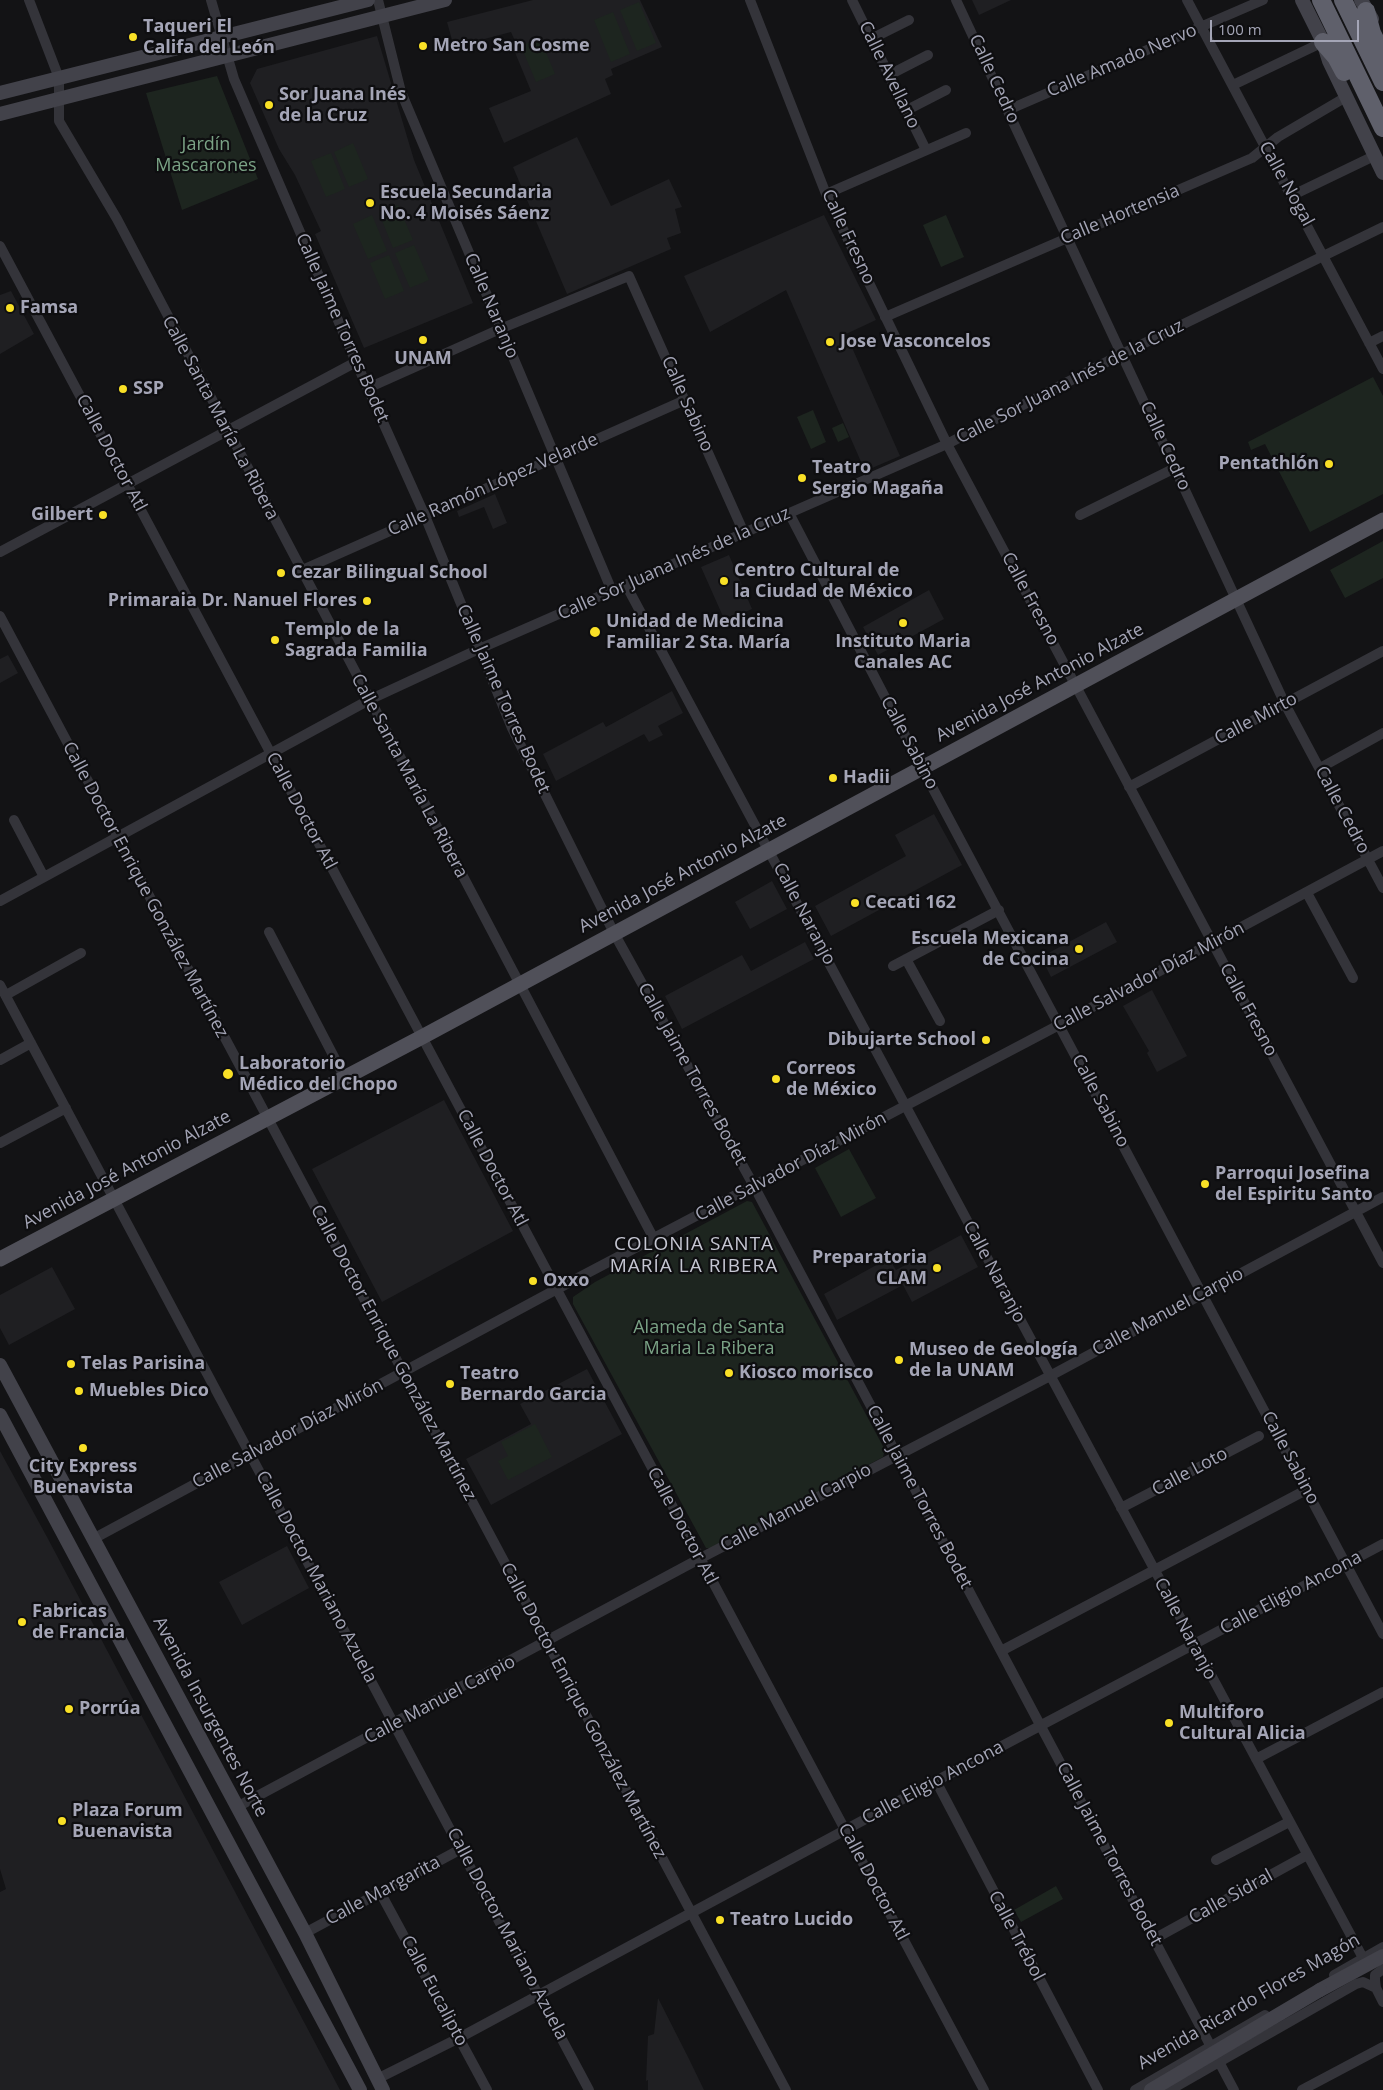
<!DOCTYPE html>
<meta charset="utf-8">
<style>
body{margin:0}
#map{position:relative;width:1383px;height:2090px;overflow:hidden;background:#131315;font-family:"Open Sans",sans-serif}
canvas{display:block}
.scale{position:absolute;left:1210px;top:20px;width:149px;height:22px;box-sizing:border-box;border:2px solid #a4a5b6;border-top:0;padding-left:6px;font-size:15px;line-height:18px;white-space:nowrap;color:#a4a5b6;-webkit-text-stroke:4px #0e0e10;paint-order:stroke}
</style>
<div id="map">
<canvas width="1383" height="2090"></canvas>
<div class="scale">100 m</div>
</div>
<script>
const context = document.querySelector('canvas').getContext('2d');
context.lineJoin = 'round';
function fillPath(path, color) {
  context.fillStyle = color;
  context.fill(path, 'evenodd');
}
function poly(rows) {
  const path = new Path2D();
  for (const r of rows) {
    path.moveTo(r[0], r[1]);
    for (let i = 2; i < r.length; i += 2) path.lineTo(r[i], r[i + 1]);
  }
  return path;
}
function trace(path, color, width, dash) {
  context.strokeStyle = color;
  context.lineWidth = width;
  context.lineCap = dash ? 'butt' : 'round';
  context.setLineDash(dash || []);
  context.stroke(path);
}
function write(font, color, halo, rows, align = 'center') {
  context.font = font + ' "Open Sans",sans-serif';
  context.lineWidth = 4.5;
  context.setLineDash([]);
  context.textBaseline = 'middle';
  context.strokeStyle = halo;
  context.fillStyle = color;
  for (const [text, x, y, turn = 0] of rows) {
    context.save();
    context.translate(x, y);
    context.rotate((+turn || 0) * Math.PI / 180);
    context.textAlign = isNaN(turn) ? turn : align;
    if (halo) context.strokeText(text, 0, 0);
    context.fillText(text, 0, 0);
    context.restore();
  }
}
fillPath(poly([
 [533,0,640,0,662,47,611,69,613,75,605,79,611,94,504,143,489,108,531,91,514,50,518,48,511,32,454,47,447,22],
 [972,0,1011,0,979,15],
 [377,36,414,160,473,303,364,348,315,234,321,231,295,175,279,149,250,83,257,69],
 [577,137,611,206,669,179,682,207,675,209,681,233,667,238,671,249,567,294,513,167],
 [824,215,876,320,846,334,900,456,865,471,786,290,710,332,684,276],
 [11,291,34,334,0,354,0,295],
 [495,494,507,523,493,529,484,507,459,517,457,511],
 [729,555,752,609,725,621,701,567],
 [929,590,944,619,878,655,863,627],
 [8,655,18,673,0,683,0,659],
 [672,691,683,713,658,726,663,735,649,742,644,734,556,781,543,754,603,722,606,727],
 [934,814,962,865,831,936,815,906,906,856,895,835],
 [772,881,787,909,750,929,735,902],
 [1106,922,1117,942,1051,977,1041,957],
 [805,942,814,959,682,1029,665,996,742,955,751,971],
 [1152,990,1187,1056,1157,1072,1147,1053,1149,1051,1123,1006],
 [444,1100,513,1231,382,1302,312,1169],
 [961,1235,978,1267,912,1302,903,1285,837,1320,824,1294,889,1258,896,1270],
 [52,1267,75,1309,9,1345,0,1328,0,1295],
 [587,1369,622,1434,491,1505,466,1459,531,1424,520,1404],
 [0,1451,47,1537,340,2090,0,2090,0,1892,6,1889,0,1869],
 [287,1546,309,1588,242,1625,219,1582],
 [658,1998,689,2059,704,2090,648,2090,648,2080,646,2081,648,2036,654,2034]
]), '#1f1f22');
fillPath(poly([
 [639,2,656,43,637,51,620,10],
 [613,12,630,54,611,62,594,20],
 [540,38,555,74,536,82,521,46],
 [217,76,258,179,182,210,146,93],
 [353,143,368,179,349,187,334,152],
 [331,153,345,189,326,197,311,161],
 [398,205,413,240,393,248,379,213],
 [372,215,387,251,368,259,353,224],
 [946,215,964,257,941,267,923,225],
 [414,245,429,280,410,288,395,253],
 [389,255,404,291,385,299,370,263],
 [1373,377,1383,396,1383,494,1310,532,1265,444,1251,450,1248,442],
 [813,410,826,442,811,449,797,417],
 [843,423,849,437,838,442,832,428],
 [1383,541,1383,578,1345,598,1330,570],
 [849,1149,876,1198,841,1217,815,1168],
 [747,1201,752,1202,885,1450,883,1457,711,1548,706,1548,573,1304,573,1297,595,1282],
 [535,1424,552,1457,508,1480,498,1461,508,1456,501,1442],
 [1056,1886,1063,1899,1021,1922,1014,1910]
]), '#1d251f');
trace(poly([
 [29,0,59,78,59,121,117,219,654,1239],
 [211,0,234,79,356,362,425,516,512,728,614,933,754,1186,1234,2090],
 [378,0,401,92,612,591],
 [750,0,826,194,947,444,1383,1263],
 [852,0,926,150],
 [956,0,1285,704,1383,888],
 [1187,0,1383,369],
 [871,39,909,20],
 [889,75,928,55],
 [1233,85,1323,42],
 [907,110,946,90],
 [1008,110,1263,0],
 [826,194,966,133],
 [1293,195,1374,156],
 [0,246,984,2090],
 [885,317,1252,158,1278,137,1346,97],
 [1369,343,1383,336],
 [368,388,500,329,629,276,744,533],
 [789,513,922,768,1383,1634],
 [1080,515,1175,468],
 [0,552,356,362],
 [300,571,685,400],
 [626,585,1363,1958],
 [0,616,786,2090],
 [1320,768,1383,733],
 [1129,787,1383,651],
 [14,820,44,877],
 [1307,893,1353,978],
 [0,901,369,700,479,649,947,444,1122,354,1383,227],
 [269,932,345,1078],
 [906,959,940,1021],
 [893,966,999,910],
 [0,985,589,2090],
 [6,995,81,953],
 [0,1060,31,1043],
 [0,1143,66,1108],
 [1121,1508,1259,1436],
 [93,1539,557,1289,1059,1025,1383,851],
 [1001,1651,1306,1490],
 [1256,1759,1383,1692],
 [936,1781,1098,2090],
 [237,1807,699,1559,1050,1376,1383,1197],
 [1216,1860,1289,1822],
 [380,1892,487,2090],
 [305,1933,461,1849],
 [1154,1939,1307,1855],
 [1383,1969,1375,1975,1375,1980,1376,1988,1383,2002],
 [1334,1975,1383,1947],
 [377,2079,459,2038,936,1781,1383,1544],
 [1135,2090,1265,2015],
 [1170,2090,1356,1984,1363,1982,1376,1988],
 [1302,2090,1383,2047]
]), '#34343a', 10);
trace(poly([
 [1302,0,1323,42,1329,61,1383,173],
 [1361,0,1372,19],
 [0,93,368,0],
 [0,114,445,0],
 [0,1365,305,1933,383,2090],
 [0,1415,360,2090],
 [1320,1990,1383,1956]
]), '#42424a', 14);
trace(poly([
 [0,1259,422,1037,1383,520]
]), '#505059', 15);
trace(poly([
 [1321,0,1383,128],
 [1343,0,1383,82],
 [1366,11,1372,33,1383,55],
 [1323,42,1336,57,1344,72]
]), '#5f606b', 18);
trace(poly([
 [1151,2090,1320,1990]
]), '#42424a', 14);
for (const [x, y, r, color] of [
 [133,37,5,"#f9e026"],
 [423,46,5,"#f9e026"],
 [269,105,5,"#f9e026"],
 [370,203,5,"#f9e026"],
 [10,308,5,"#f9e026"],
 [423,340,5,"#f9e026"],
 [830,342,5,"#f9e026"],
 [123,389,5,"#f9e026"],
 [1329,464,5,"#f9e026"],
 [802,478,5,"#f9e026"],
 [103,515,5,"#f9e026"],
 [281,573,5,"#f9e026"],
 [724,581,5,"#f9e026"],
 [367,601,5,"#f9e026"],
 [903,623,5,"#f9e026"],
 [595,632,6,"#f9e026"],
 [275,640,5,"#f9e026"],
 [833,778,5,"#f9e026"],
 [855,903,5,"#f9e026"],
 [1079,949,5,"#f9e026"],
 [986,1040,5,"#f9e026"],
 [228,1074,6,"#f9e026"],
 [776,1079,5,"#f9e026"],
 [1205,1184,5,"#f9e026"],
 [937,1268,5,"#f9e026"],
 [533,1281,5,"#f9e026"],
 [899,1360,5,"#f9e026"],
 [71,1364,5,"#f9e026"],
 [729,1373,5,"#f9e026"],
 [450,1384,5,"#f9e026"],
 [79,1391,5,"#f9e026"],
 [83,1448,5,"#f9e026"],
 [22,1622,5,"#f9e026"],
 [69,1709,5,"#f9e026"],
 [1169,1723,5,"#f9e026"],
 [62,1821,5,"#f9e026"],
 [720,1920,5,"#f9e026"]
]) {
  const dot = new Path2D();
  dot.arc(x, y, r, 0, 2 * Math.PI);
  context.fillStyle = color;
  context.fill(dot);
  trace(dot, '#0e0e10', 2);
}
write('bold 18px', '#a4a5b6', '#0e0e10', [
 ["Taqueri El",143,27],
 ["Califa del León",143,48],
 ["Metro San Cosme",433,46],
 ["Sor Juana Inés",279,95],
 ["de la Cruz",279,116],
 ["Escuela Secundaria",380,193],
 ["No. 4 Moisés Sáenz",380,214],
 ["Famsa",20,308],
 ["Jose Vasconcelos",840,342],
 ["UNAM",423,359,"center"],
 ["SSP",133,389],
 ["Pentathlón",1319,464,"right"],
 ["Teatro",812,468],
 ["Sergio Magaña",812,489],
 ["Gilbert",93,515,"right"],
 ["Centro Cultural de",734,571],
 ["la Ciudad de México",734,592],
 ["Cezar Bilingual School",291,573],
 ["Primaraia Dr. Nanuel Flores",357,601,"right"],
 ["Unidad de Medicina",606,622],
 ["Familiar 2 Sta. María",606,643],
 ["Templo de la",285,630],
 ["Sagrada Familia",285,651],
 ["Instituto Maria",903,642,"center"],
 ["Canales AC",903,663,"center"],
 ["Hadii",843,778],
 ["Cecati 162",865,903],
 ["Escuela Mexicana",1069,939,"right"],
 ["de Cocina",1069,960,"right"],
 ["Dibujarte School",976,1040,"right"],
 ["Laboratorio",239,1064],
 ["Médico del Chopo",239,1085],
 ["Correos",786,1069],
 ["de México",786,1090],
 ["Parroqui Josefina",1215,1174],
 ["del Espiritu Santo",1215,1195],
 ["Preparatoria",927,1258,"right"],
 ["CLAM",927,1279,"right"],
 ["Oxxo",543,1281],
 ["Museo de Geología",909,1350],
 ["de la UNAM",909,1371],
 ["Telas Parisina",81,1364],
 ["Kiosco morisco",739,1373],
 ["Teatro",460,1374],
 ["Bernardo Garcia",460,1395],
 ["Muebles Dico",89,1391],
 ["City Express",83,1467,"center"],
 ["Buenavista",83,1488,"center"],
 ["Fabricas",32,1612],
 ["de Francia",32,1633],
 ["Porrúa",79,1709],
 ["Multiforo",1179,1713],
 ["Cultural Alicia",1179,1734],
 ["Plaza Forum",72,1811],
 ["Buenavista",72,1832],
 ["Teatro Lucido",730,1920]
], 'left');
write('18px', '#a4a5b6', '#0e0e10', [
 ["Calle Amado Nervo",1122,61,-23],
 ["Calle Avellano",889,75,64],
 ["Calle Cedro",994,79,65],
 ["Calle Nogal",1286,184,61],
 ["Calle Hortensia",1120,215,-23],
 ["Calle Fresno",848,237,65],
 ["Calle Naranjo",491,306,67],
 ["Calle Jaime Torres Bodet",342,328,66],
 ["Calle Sor Juana Inés de la Cruz",1070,382,-27],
 ["Calle Sabino",687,404,66],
 ["Calle Santa María La Ribera",220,418,62],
 ["Calle Cedro",1165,446,65],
 ["Calle Doctor Atl",111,453,62],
 ["Calle Ramón López Velarde",493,485,-24],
 ["Calle Sor Juana Inés de la Cruz",674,564,-24],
 ["Calle Fresno",1030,599,62],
 ["Avenida José Antonio Alzate",1040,683,-28],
 ["Calle Jaime Torres Bodet",503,699,66],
 ["Calle Mirto",1256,719,-28],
 ["Calle Sabino",909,743,62],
 ["Calle Santa María La Ribera",409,776,62],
 ["Calle Cedro",1342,810,62],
 ["Calle Doctor Atl",301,811,62],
 ["Avenida José Antonio Alzate",683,874,-28],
 ["Calle Doctor Enrique González Martínez",145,890,62],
 ["Calle Naranjo",804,914,62],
 ["Calle Salvador Díaz Mirón",1149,977,-28],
 ["Calle Fresno",1248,1010,62],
 ["Calle Jaime Torres Bodet",692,1074,61],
 ["Calle Sabino",1100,1101,62],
 ["Calle Salvador Díaz Mirón",791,1167,-28],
 ["Calle Doctor Atl",492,1168,62],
 ["Avenida José Antonio Alzate",127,1170,-28],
 ["Calle Naranjo",994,1272,62],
 ["Calle Manuel Carpio",1168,1312,-28],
 ["Calle Doctor Enrique González Martínez",393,1353,62],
 ["Calle Salvador Díaz Mirón",288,1434,-28],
 ["Calle Sabino",1290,1458,62],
 ["Calle Loto",1190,1472,-28],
 ["Calle Jaime Torres Bodet",919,1497,62],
 ["Calle Manuel Carpio",796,1508,-28],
 ["Calle Doctor Atl",682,1526,62],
 ["Calle Doctor Mariano Azuela",316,1577,62],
 ["Calle Eligio Ancona",1291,1593,-28],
 ["Calle Naranjo",1185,1629,62],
 ["Calle Manuel Carpio",440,1700,-28],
 ["Calle Doctor Enrique González Martínez",583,1711,62],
 ["Avenida Insurgentes Norte",210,1717,62],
 ["Calle Eligio Ancona",933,1783,-28],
 ["Calle Jaime Torres Bodet",1109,1854,62],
 ["Calle Doctor Atl",873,1882,62],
 ["Calle Margarita",383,1891,-28],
 ["Calle Sidral",1231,1897,-29],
 ["Calle Doctor Mariano Azuela",507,1934,62],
 ["Calle Trébol",1016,1936,62],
 ["Calle Eucalipto",434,1991,62],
 ["Avenida Ricardo Flores Magón",1249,2002,-30]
]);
write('18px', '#7aa285', '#0e0e10', [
 ["Jardín",206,145],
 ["Mascarones",206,166],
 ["Alameda de Santa",709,1328],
 ["Maria La Ribera",709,1349]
]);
context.letterSpacing = '1px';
write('19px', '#c5c6d2', '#0e0e10', [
 ["COLONIA SANTA",694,1245],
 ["MARÍA LA RIBERA",694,1267]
]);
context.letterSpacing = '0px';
</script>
